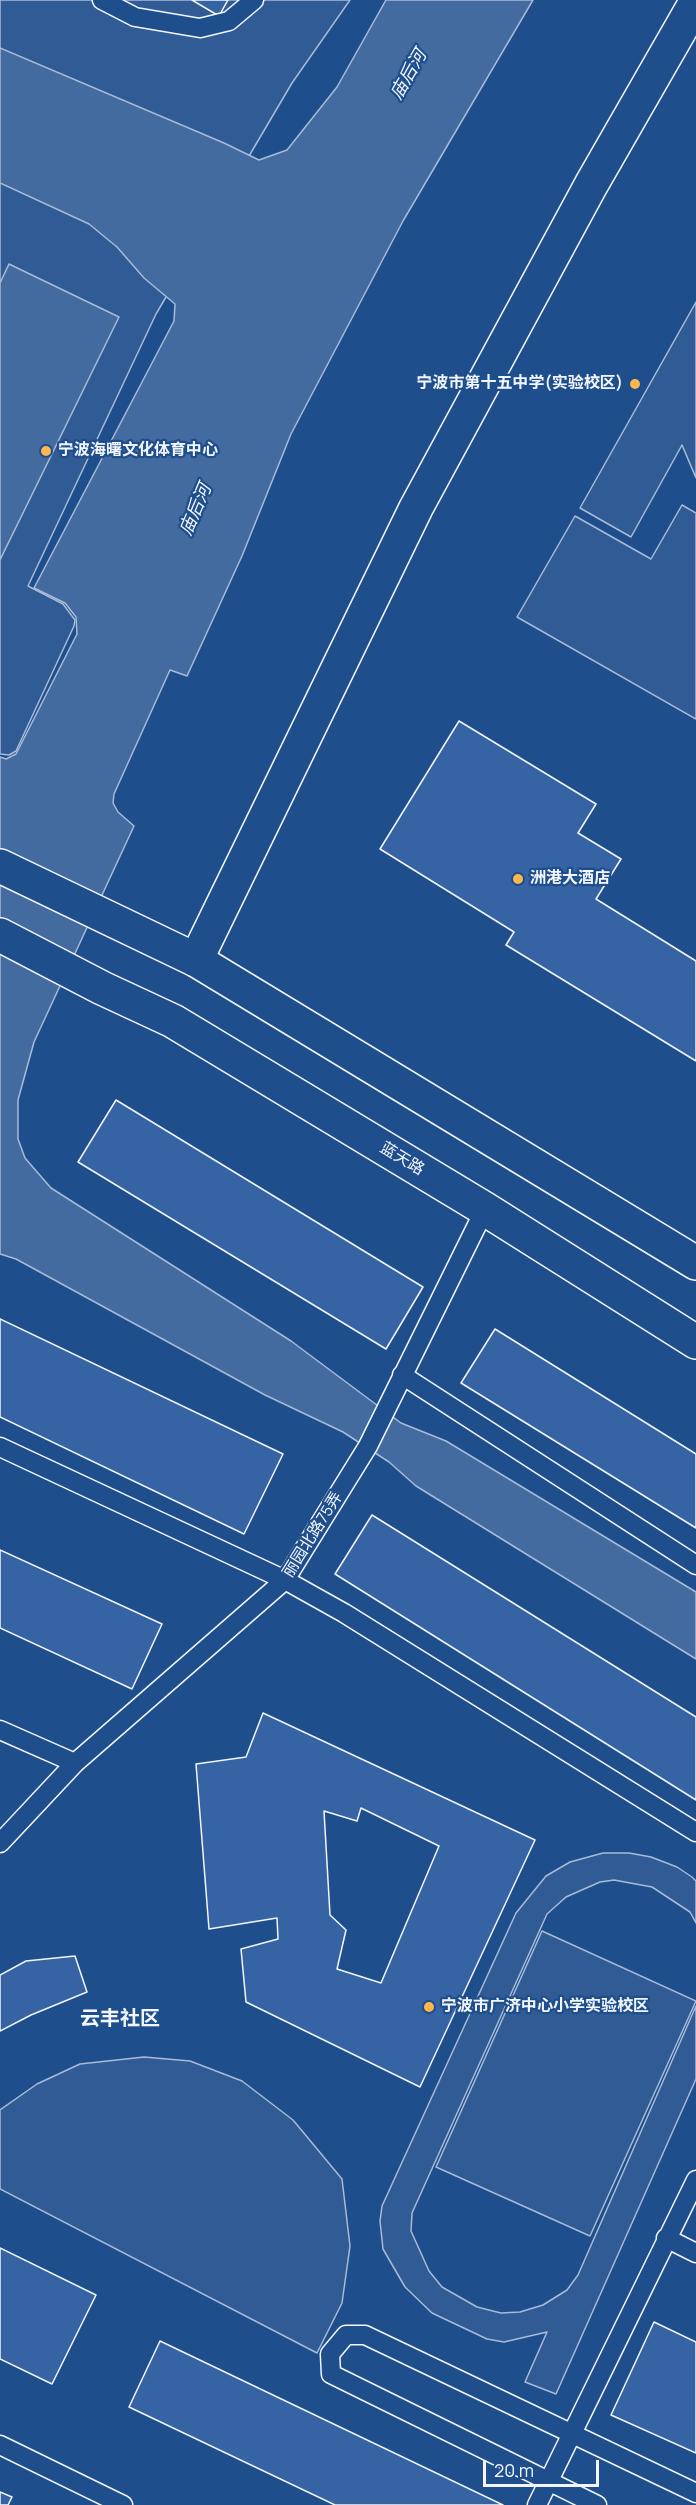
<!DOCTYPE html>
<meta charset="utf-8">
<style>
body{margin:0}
#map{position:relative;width:696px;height:2505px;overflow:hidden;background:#1f4e8c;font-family:Manrope,sans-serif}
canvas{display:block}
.scale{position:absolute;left:483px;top:2460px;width:116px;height:27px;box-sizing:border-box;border:3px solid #f2f6ff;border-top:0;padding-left:8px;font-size:18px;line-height:21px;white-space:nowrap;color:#f2f6ff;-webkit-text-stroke:4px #1f4e8c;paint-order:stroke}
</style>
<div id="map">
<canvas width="696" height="2505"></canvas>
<div class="scale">20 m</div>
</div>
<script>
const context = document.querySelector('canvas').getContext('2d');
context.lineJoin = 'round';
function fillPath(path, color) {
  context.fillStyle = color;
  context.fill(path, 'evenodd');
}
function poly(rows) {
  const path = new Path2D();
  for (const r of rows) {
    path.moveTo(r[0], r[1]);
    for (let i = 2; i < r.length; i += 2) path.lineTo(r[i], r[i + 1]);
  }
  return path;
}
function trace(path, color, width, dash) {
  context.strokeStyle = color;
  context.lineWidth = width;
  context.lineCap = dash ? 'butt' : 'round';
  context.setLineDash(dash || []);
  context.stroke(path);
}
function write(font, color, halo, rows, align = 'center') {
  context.font = font + ' Manrope,"Noto Sans SC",sans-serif';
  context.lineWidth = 4.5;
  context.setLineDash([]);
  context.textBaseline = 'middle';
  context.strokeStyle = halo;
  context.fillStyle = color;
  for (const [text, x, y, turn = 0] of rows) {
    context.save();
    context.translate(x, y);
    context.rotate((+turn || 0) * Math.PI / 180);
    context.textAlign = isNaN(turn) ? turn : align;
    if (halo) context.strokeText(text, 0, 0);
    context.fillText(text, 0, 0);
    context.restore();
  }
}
const built = poly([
 [0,0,350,0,292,83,156,314,28,586,63,604,75,620,74,626,16,751,9,755,0,754,0,0],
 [696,302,696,478,682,445,631,537,580,508,696,302],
 [682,505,696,513,696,719,517,617,575,516,651,559,682,505],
 [603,1853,629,1853,651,1857,677,1867,692,1877,696,1881,696,1923,690,1912,652,1887,614,1880,600,1882,566,1897,547,1914,412,2213,411,2231,429,2271,442,2287,477,2307,501,2313,520,2312,543,2305,567,2290,578,2275,696,2006,696,2079,556,2394,525,2382,547,2332,504,2342,487,2339,432,2313,405,2287,383,2249,380,2221,382,2206,516,1913,546,1876,570,1862,603,1853],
 [542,1931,696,2001,590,2236,436,2167,542,1931],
 [144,2057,190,2061,242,2081,293,2120,342,2179,350,2246,342,2303,317,2353,0,2189,0,2110,37,2084,80,2064,144,2057]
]);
fillPath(built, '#305b95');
trace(built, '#a8bbd7', 1.5);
const water = poly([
 [386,0,533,0,403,221,291,434,242,556,187,676,170,670,114,794,113,803,118,812,134,826,34,1042,18,1100,18,1139,25,1158,51,1188,291,1341,401,1423,446,1441,696,1592,696,1659,416,1486,389,1462,343,1432,265,1395,16,1259,0,1254,0,757,6,759,16,754,77,634,76,617,65,603,34,588,174,321,175,304,144,278,117,247,89,224,0,183,0,48,224,143,259,160,287,150,337,87,386,0],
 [9,264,119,317,0,560,0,283,9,264]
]);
fillPath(water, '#446ba0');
trace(water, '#a8bbd7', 1.5);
const building = poly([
 [192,0,228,0,219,16,192,0],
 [459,721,596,804,578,833,621,859,596,899,696,961,696,1061,506,945,514,932,380,849,459,721],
 [116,1100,423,1287,386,1349,78,1162,116,1100],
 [0,1319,283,1454,244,1534,0,1417,0,1319],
 [495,1329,696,1454,696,1528,461,1383,495,1329],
 [372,1515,696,1717,696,1800,335,1574,372,1515],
 [0,1550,162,1624,132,1689,0,1628,0,1550],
 [263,1713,535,1840,420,2087,246,2002,241,1949,278,1939,277,1918,209,1929,196,1764,246,1757,263,1713],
 [361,1808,439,1846,381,1983,337,1969,346,1930,330,1915,324,1811,357,1821,361,1808],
 [75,1956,87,1992,31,2015,0,2031,0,1975,26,1961,75,1956],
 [0,2248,96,2295,52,2384,0,2359,0,2248],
 [654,2322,696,2342,696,2453,611,2415,654,2322],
 [160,2341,503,2505,335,2505,129,2407,160,2341],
 [0,2492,12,2497,8,2505,0,2505,0,2492]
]);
fillPath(building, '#3563a3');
trace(building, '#f2f6ff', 1.5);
const lane = poly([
 [102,0,135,17,200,28,229,21,254,0],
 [402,1375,696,1565],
 [0,1447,285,1580,344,1613,696,1832],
 [0,1730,75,1763],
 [0,1843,75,1763,285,1580,368,1446,485,1209],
 [666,2238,696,2253],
 [0,2445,123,2505],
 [537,2505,696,2180],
 [597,2505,331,2374,330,2354,346,2335,365,2335,696,2493]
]);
const street = poly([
 [196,960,416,508,591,185,696,2]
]);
const secondary = poly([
 [0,866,196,960,696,1263],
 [0,935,102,988,173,1021,485,1209,696,1342]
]);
trace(lane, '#f2f6ff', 21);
trace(street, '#f2f6ff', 36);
trace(secondary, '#f2f6ff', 36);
trace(lane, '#1f4e8c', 18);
trace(street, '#1f4e8c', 33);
trace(secondary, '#1f4e8c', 33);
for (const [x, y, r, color] of [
 [635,384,6,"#ffb74d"],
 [46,451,6,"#ffb74d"],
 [518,879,6,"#ffb74d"],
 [429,2007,6,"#ffb74d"]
]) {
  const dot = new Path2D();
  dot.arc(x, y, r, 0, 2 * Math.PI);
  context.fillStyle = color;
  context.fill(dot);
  trace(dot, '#1f4e8c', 2);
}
write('bold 16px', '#f2f6ff', '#1f4e8c', [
 ["宁波市第十五中学(实验校区)",623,384,"right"],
 ["宁波海曙文化体育中心",58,451],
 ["洲港大酒店",530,879],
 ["宁波市广济中心小学实验校区",441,2007]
], 'left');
write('16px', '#f2f6ff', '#1f4e8c', [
 ["蓝天路",402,1159,31],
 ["丽园北路75弄",313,1535,-58]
]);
write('italic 18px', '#f2f6ff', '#1f4e8c', [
 ["庙后河",409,75,-60],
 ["庙后河",196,510,-67]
]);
write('bold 20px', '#f2f6ff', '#1f4e8c', [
 ["云丰社区",120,2019]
]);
</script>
